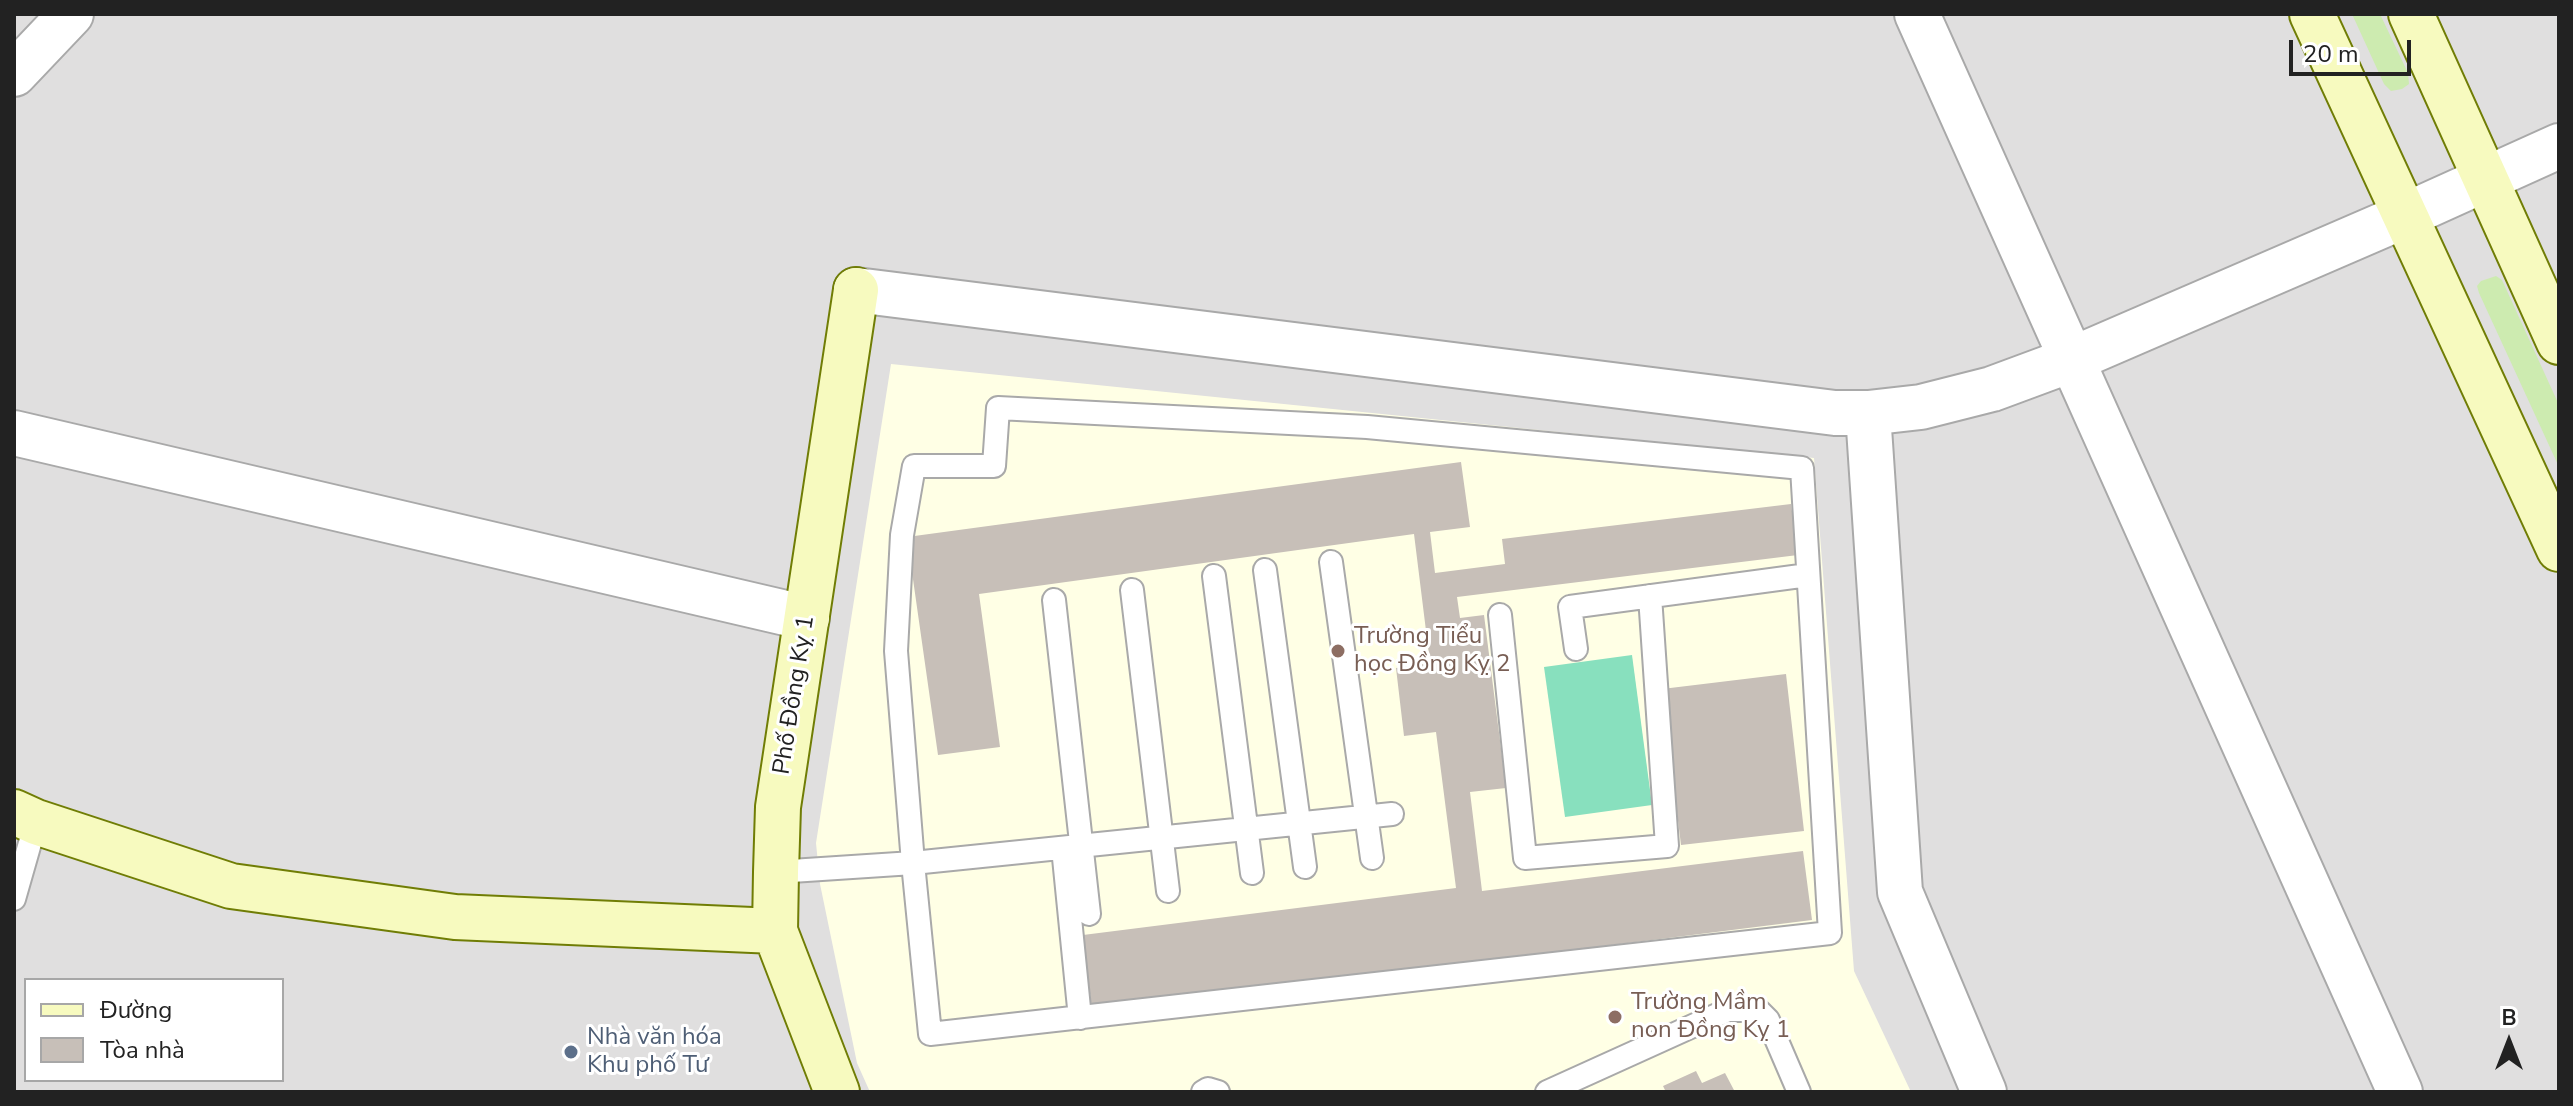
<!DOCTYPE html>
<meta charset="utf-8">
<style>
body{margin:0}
#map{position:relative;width:2573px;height:1106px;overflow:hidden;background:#f2efe9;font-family:"Nunito Sans",sans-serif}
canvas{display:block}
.frame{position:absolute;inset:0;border:16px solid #222;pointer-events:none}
.legend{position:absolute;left:24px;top:978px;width:260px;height:104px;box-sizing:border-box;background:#fff;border:2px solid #a7a7a7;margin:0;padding:10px 14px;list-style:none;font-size:24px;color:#222}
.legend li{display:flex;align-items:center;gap:16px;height:40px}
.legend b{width:40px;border:2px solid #a7a7a7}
.north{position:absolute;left:2469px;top:1002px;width:80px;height:80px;-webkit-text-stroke:6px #fff;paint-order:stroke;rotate:0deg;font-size:22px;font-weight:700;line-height:32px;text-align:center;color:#222}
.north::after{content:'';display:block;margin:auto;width:28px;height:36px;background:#222;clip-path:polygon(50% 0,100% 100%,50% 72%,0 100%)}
.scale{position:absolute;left:2289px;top:40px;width:122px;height:36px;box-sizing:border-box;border:4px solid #222;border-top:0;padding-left:10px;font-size:24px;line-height:28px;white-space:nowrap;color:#222;-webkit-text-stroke:6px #fff;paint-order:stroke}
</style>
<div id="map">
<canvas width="2573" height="1106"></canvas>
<div class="frame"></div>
<ul class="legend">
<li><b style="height:10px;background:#f7fabf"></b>Đường</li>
<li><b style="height:22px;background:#c7bfb8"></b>Tòa nhà</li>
</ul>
<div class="north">B</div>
<div class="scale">20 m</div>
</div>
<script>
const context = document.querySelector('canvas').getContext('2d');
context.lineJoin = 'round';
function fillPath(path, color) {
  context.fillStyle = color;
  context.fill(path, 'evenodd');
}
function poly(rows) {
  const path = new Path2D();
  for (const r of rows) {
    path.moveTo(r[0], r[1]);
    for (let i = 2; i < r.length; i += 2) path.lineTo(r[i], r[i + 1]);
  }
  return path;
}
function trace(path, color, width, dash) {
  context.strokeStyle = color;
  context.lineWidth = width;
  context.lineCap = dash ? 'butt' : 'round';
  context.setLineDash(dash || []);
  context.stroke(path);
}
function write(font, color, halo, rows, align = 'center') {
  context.font = font + ' "Nunito Sans",sans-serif';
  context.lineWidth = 6;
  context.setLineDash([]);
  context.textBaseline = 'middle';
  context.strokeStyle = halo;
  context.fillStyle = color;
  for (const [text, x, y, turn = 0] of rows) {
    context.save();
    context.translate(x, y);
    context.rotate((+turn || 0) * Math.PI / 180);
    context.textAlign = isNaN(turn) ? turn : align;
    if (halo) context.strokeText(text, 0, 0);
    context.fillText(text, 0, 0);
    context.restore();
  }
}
fillPath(poly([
 [14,14,2559,14,2559,1092,14,1092],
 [26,980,282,980,282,1080,26,1080]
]), '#e0dfdf');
fillPath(poly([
 [891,364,1814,458,1854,971,1911,1092,870,1092,857,1063,820,884,816,843]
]), '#ffffe5');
fillPath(poly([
 [2352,14,2380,14,2408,73,2409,84,2402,89,2391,91,2384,84],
 [2496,276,2502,280,2559,405,2559,467,2479,293,2477,286,2481,281]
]), '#cdebb0');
fillPath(poly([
 [1632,655,1652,805,1565,817,1544,667]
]), '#88e0be');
fillPath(poly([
 [1461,462,1470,527,1430,532,1435,573,1505,564,1502,539,1791,504,1798,555,1457,597,1460,618,1484,615,1506,788,1470,792,1482,891,1803,851,1812,920,1092,1010,1083,935,1456,888,1436,732,1404,736,1396,668,1430,663,1414,534,979,594,1000,747,938,755,907,537],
 [1786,674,1804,831,1681,845,1662,689],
 [1696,1071,1702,1083,1725,1073,1735,1092,1666,1092,1663,1086]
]), '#c7bfb8');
const lane = poly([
 [1331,562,1372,858],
 [1265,570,1305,867],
 [1214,576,1252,873],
 [1132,590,1168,891],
 [1054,600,1089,914],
 [1500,615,1525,858,1667,846,1650,596],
 [1576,649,1570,607,1808,575],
 [1063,848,1080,1018],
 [776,872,913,863,930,1034,1830,933,1802,468,1367,427,998,408,994,466,914,466,902,535,896,651,913,863,1392,814],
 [14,899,36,822],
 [1203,1092,1208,1089,1218,1092],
 [1547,1092,1728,1010,1758,1010,1768,1020,1799,1092]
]);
const street = poly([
 [1917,14,2400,1092],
 [14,74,71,14],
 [856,290,1835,413,1868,413,1921,407,1992,389,2073,359,2404,216,2559,146],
 [1868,413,1900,892,1984,1092],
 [14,433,807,618]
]);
const secondary = poly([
 [2312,14,2559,549],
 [2411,14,2559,342],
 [14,812,36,822,231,886,455,917,775,931],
 [837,1092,775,931,776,872,778,807,856,290]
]);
trace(lane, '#a9a9a9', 26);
trace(street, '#a9a9a9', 48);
trace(secondary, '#707d05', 48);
trace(lane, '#fff', 22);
trace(street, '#fff', 44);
trace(secondary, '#f7fabf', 44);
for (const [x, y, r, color] of [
 [1338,651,8,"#8d6e63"],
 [1615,1017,8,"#8d6e63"],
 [571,1052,8,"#5c6f8a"]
]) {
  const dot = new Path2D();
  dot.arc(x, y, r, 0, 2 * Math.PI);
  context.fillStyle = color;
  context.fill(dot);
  trace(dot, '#fff', 3);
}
write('24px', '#785e54', '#fff', [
 ["Trường Tiểu",1354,637],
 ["học Đồng Kỵ 2",1354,665],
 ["Trường Mầm",1631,1003],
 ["non Đồng Kỵ 1",1631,1031]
], 'left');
write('24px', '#222', '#fff', [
 ["Phố Đồng Kỵ 1",795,695,-81]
]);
write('24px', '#4e5e75', '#fff', [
 ["Nhà văn hóa",587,1038],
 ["Khu phố Tư",587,1066]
], 'left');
</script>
